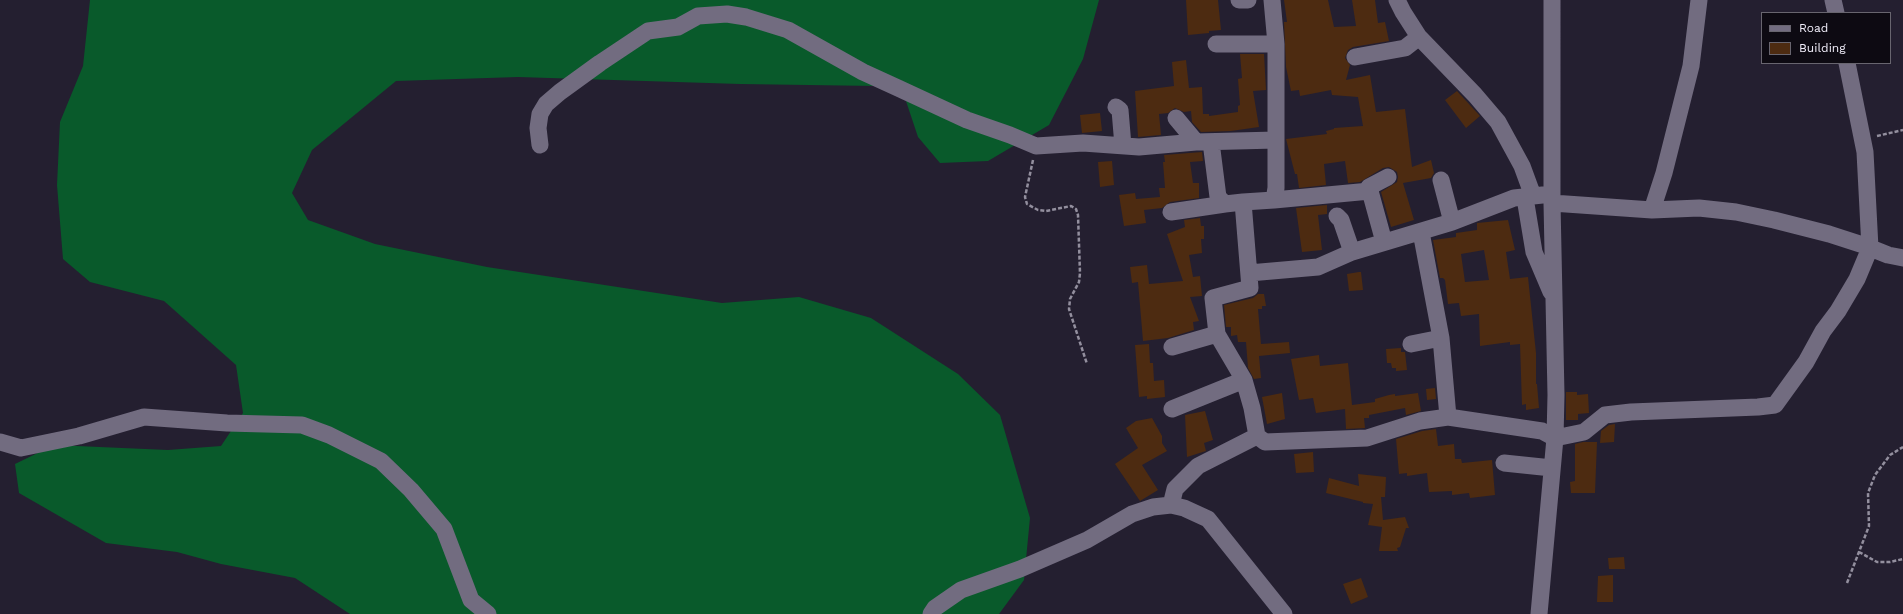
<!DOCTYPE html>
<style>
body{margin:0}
#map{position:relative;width:1903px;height:614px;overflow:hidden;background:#241f30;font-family:"Work Sans",sans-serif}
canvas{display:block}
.legend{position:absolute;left:1761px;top:12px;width:130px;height:52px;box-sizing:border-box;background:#0d0a12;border:1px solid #68656f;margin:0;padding:5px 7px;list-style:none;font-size:12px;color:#f1eefa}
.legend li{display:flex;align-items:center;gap:8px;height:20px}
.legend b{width:20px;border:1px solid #68656f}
</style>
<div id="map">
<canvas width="1903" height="614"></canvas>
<ul class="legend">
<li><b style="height:5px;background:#726c80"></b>Road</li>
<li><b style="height:11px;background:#4d2b11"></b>Building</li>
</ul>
</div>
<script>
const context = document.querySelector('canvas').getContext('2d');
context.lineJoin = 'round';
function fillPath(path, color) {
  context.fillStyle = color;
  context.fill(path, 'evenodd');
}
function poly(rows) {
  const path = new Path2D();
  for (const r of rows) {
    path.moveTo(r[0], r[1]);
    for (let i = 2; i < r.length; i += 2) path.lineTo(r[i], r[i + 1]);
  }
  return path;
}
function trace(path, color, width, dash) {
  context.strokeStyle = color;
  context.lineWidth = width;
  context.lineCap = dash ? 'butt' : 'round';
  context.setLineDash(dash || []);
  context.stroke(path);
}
fillPath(poly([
 [90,0,1099,0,1083,59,1049,125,988,161,940,163,918,137,900,83,876,86,740,84,518,77,396,81,312,150,292,193,308,220,375,244,487,267,722,303,799,297,871,318,958,374,1000,415,1030,518,1024,580,999,614,350,614,295,578,221,564,177,552,106,543,19,493,15,464,54,445,168,450,221,446,243,413,236,365,164,301,90,282,63,259,57,185,60,122,83,66]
]), '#095a2b');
fillPath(poly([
 [1186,0,1218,0,1221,30,1209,31,1209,33,1188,35],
 [1284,0,1328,0,1334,27,1356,26,1352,0,1375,0,1378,23,1385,22,1389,41,1353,47,1348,50,1345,58,1350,65,1346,80,1370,75,1376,112,1405,109,1412,167,1431,160,1434,173,1431,178,1403,183,1414,220,1391,227,1381,192,1397,182,1398,177,1397,172,1389,167,1383,168,1360,182,1348,183,1345,161,1324,164,1326,185,1299,188,1297,174,1295,174,1286,139,1327,134,1326,131,1334,129,1334,128,1363,126,1358,97,1332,95,1331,90,1300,96,1299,90,1291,91,1286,67,1284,22,1287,22],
 [1240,54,1264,54,1266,90,1253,91,1259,127,1231,131,1201,132,1192,122,1191,111,1184,112,1175,108,1168,113,1159,114,1161,135,1138,137,1135,91,1174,86,1172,62,1186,60,1189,88,1202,87,1203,114,1209,114,1209,116,1238,112,1238,106,1240,105,1238,79,1242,78],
 [1457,91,1480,116,1466,128,1445,100],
 [1100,113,1102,131,1082,133,1080,115],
 [1202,152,1203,161,1190,162,1193,183,1199,183,1199,198,1170,202,1162,208,1144,210,1146,223,1124,226,1119,195,1135,193,1136,199,1160,197,1159,188,1165,188,1163,162,1165,162,1164,155],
 [1112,161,1114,185,1100,187,1098,162],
 [1327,205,1327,214,1318,215,1322,250,1302,252,1296,208],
 [1200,218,1201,226,1204,226,1204,239,1201,239,1202,253,1189,255,1193,277,1200,276,1202,296,1190,297,1199,321,1193,322,1194,330,1168,338,1143,341,1138,282,1132,283,1130,267,1147,265,1149,284,1183,281,1167,234,1185,227,1184,220],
 [1508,220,1515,250,1506,252,1510,279,1528,277,1536,353,1536,384,1537,384,1539,408,1526,410,1526,404,1522,405,1520,344,1510,345,1510,342,1480,346,1479,314,1461,316,1459,303,1448,304,1445,280,1443,278,1440,278,1433,240,1456,237,1456,233,1477,230,1477,223],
 [1484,250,1489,280,1465,282,1461,254],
 [1359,272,1361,272,1363,290,1349,291,1347,274],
 [1258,294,1264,294,1266,306,1262,306,1262,309,1258,309,1261,344,1289,342,1290,353,1259,356,1261,378,1254,379,1248,368,1246,342,1238,342,1237,335,1231,336,1231,327,1226,327,1224,305,1253,298],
 [1149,344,1150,363,1153,363,1154,381,1164,380,1165,397,1147,399,1147,396,1139,397,1135,345],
 [1401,348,1401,352,1405,352,1407,370,1396,371,1396,368,1392,368,1391,363,1387,363,1386,349],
 [1319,355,1320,366,1348,363,1352,405,1375,402,1375,399,1389,395,1395,394,1395,396,1418,393,1421,411,1406,415,1405,408,1369,415,1369,418,1364,418,1365,428,1346,429,1345,409,1316,413,1313,398,1299,400,1291,359],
 [1435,388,1436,399,1427,400,1426,389],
 [1566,392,1577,392,1577,395,1588,394,1589,413,1578,414,1578,420,1566,420],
 [1282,393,1285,419,1267,424,1262,397],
 [1205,411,1213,440,1204,443,1206,451,1187,457,1185,415],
 [1152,418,1162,436,1162,443,1167,451,1142,465,1158,490,1140,501,1115,464,1138,448,1126,428,1136,421],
 [1615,424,1614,442,1600,443,1601,431,1609,425],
 [1436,429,1438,446,1454,444,1455,459,1461,459,1462,463,1492,460,1495,495,1470,498,1469,493,1452,495,1452,491,1429,492,1427,473,1407,476,1407,473,1399,474,1396,439,1422,431],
 [1583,442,1597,442,1595,493,1571,493,1570,482,1575,481,1575,444],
 [1313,452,1314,472,1296,473,1294,454],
 [1358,474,1386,477,1385,497,1381,497,1383,520,1405,517,1409,528,1406,528,1400,547,1397,548,1398,551,1379,551,1382,527,1368,525,1373,504,1363,503,1363,502,1326,493,1329,478,1359,486],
 [1624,557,1625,569,1609,569,1608,558],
 [1613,575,1613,602,1597,602,1598,576],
 [1361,578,1368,597,1351,604,1343,584]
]), '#4d2b11');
trace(poly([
 [1877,136,1903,130],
 [1033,160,1025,197,1027,204,1038,210,1046,211,1071,206,1076,209,1078,215,1080,273,1079,282,1070,299,1069,309,1087,364],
 [1859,552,1877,562,1890,562,1903,559],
 [1847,583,1869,526,1868,493,1875,475,1890,455,1903,447]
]), '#938f9e', 2.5, [4, 2]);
trace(poly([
 [1239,0,1248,0],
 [1272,0,1276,44,1276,188,1274,200,1243,202,1250,288,1213,298,1217,334,1244,380,1252,408,1257,436,1265,442,1367,438,1420,421,1448,417,1542,431,1555,438,1584,432,1605,415,1631,412,1758,407,1775,405,1806,362,1823,331,1838,311,1857,279,1870,248,1865,152,1847,63],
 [1397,0,1403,12,1419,37,1475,95,1498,122,1522,166,1533,196],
 [1833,0,1836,13],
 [1216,44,1276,44],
 [1355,57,1405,48,1419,37],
 [1116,107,1120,110,1123,146],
 [1176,118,1196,142],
 [1211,142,1218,197,1225,204,1243,202],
 [540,145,538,128,540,114,546,104,560,92,600,63,648,31,678,27,698,16,727,14,746,17,788,30,863,72,898,88,967,120,1010,135,1036,146,1083,143,1139,147,1196,142,1276,140],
 [1441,180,1452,222],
 [1366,191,1369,187,1388,177],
 [1525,198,1534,252,1551,292],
 [1274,200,1370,191,1384,242],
 [1552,203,1652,210,1699,208,1736,212,1774,220,1829,234,1863,245,1888,255,1903,258],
 [1652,210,1664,173,1691,66,1699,0],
 [1171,212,1225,204],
 [1337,216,1341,220,1352,252],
 [1421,232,1441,338,1448,417],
 [1249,273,1318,267,1352,252,1452,222,1514,198,1552,194],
 [1411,344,1441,338],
 [1172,347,1217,334],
 [1172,409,1244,380],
 [0,442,21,448,79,436,144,417,227,423,302,425,329,435,381,461,411,490,444,529,471,600,488,614],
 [1504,463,1552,468],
 [1171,505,1175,489,1198,466,1257,436],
 [931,614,935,608,961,590,1020,569,1087,540,1132,514,1153,507,1171,505,1184,508,1208,519,1284,614],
 [1539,614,1555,438,1556,395,1552,203,1552,0]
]), '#726c80', 17);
</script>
